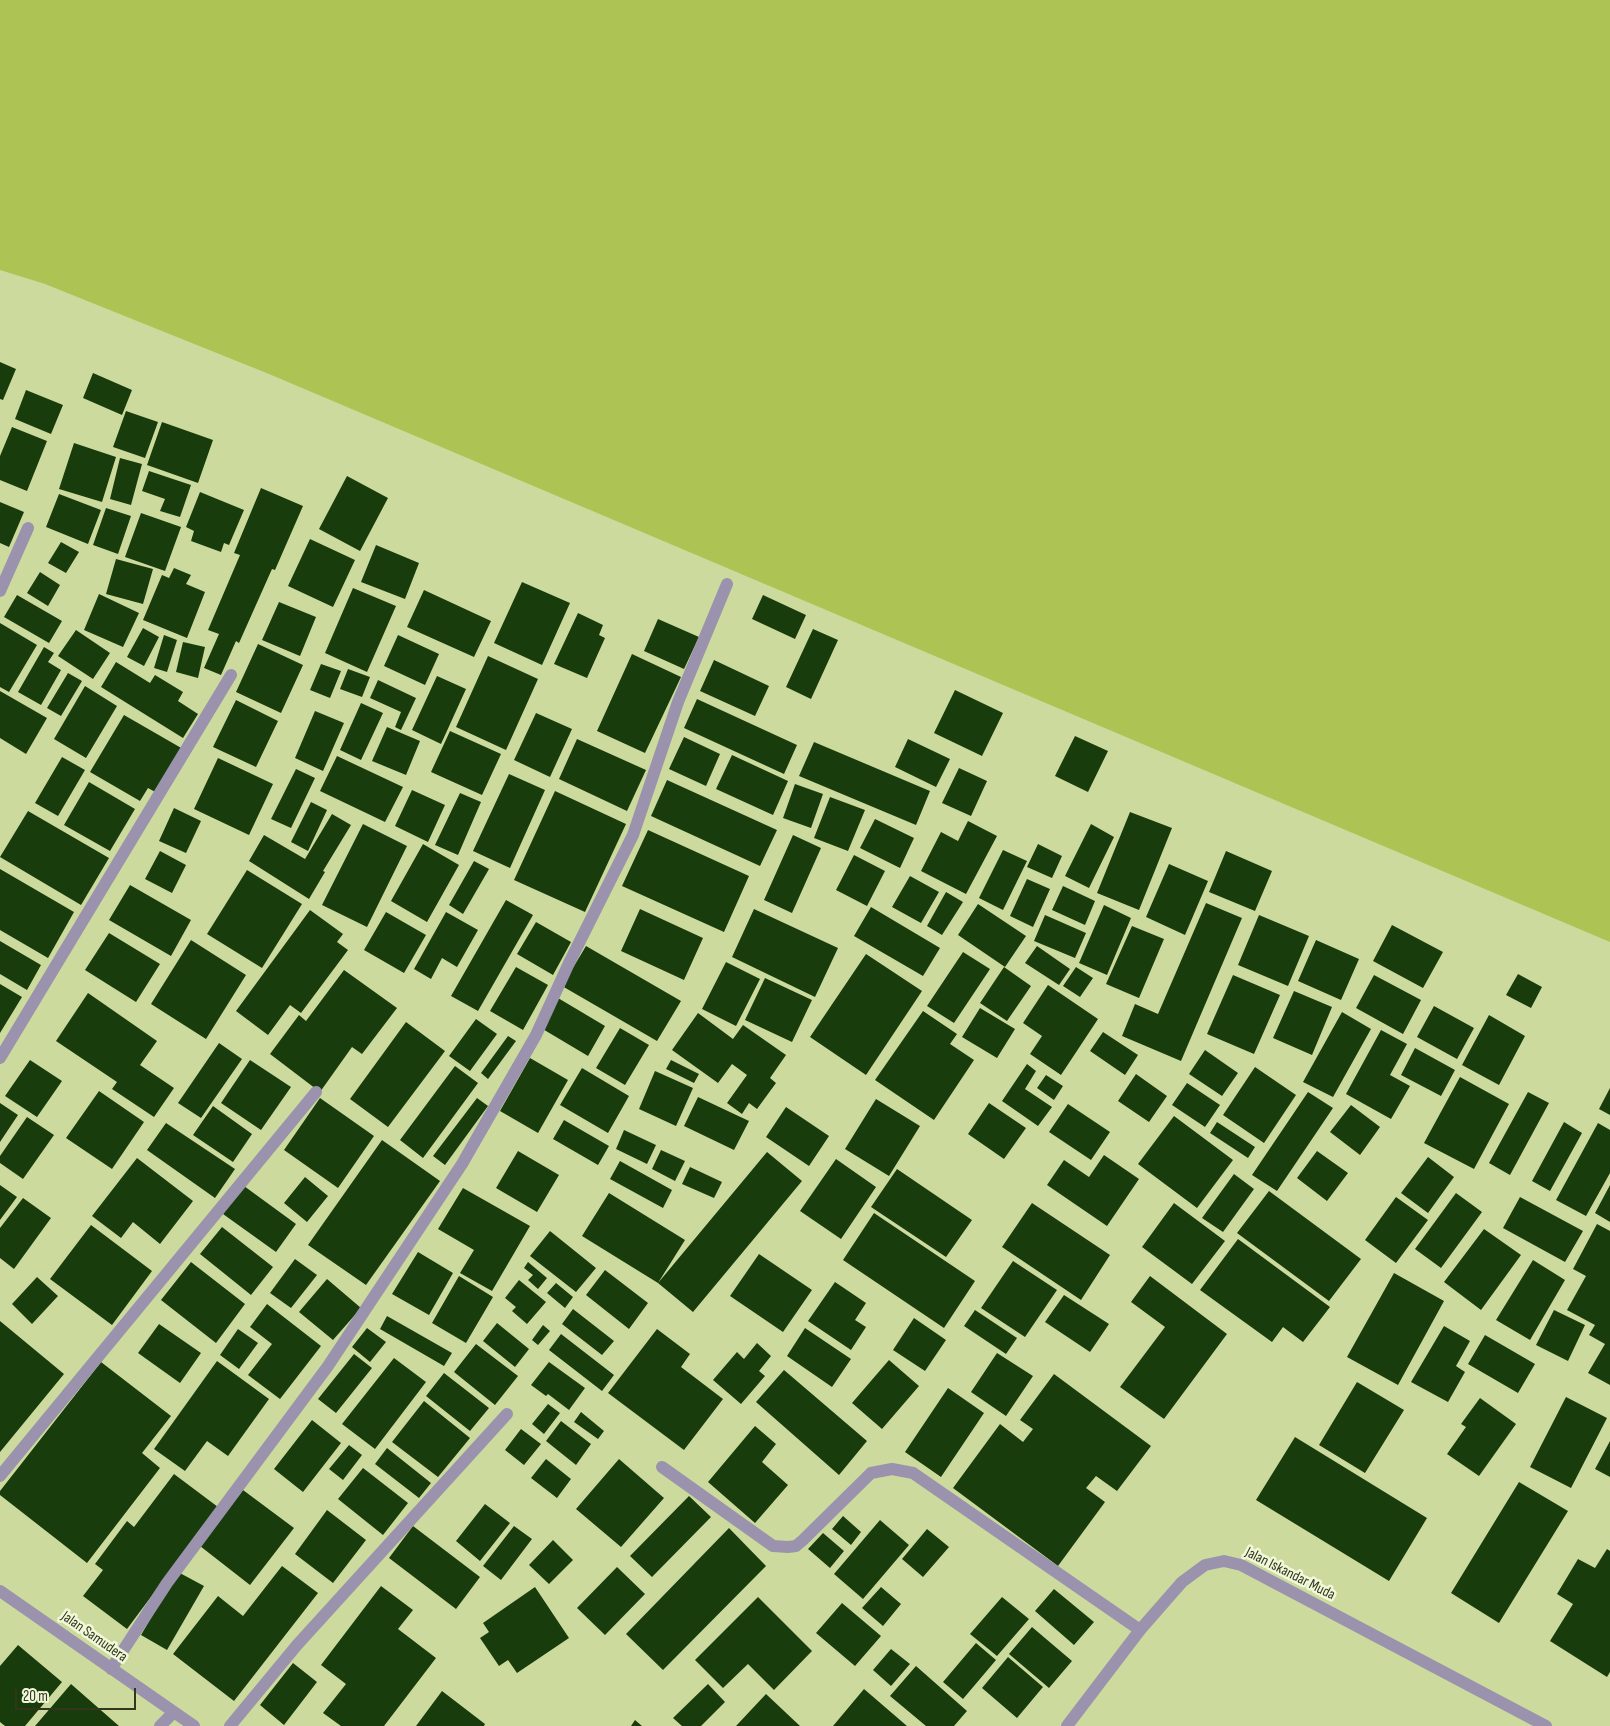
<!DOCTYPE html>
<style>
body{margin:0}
#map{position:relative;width:1610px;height:1726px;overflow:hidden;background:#ccdb9d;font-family:"Sofia Sans Condensed",sans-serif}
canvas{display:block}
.scale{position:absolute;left:15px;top:1688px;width:121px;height:22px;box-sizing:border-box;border:2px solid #31361d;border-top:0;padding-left:6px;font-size:15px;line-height:18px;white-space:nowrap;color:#31361d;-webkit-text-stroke:4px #f0f8d9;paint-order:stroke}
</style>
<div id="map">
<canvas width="1610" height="1726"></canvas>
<div class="scale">20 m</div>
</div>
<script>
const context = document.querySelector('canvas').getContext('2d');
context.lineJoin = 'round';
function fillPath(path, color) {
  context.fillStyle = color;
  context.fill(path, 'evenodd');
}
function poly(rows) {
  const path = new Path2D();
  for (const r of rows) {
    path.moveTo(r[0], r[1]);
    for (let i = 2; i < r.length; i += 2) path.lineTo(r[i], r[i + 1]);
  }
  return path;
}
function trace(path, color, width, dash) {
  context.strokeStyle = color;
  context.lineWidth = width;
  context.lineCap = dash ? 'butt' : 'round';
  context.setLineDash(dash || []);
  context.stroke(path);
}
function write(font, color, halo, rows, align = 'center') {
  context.font = font + ' "Sofia Sans Condensed",sans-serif';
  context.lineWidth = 5;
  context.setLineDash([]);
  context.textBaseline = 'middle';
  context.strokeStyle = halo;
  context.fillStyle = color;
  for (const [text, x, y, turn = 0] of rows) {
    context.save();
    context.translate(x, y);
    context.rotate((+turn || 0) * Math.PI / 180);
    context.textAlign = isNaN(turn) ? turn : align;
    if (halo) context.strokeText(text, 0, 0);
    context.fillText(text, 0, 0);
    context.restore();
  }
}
fillPath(poly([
 [0,0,1610,0,1610,942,269,374,45,284,0,270]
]), '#adc354');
fillPath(poly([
 [0,362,16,369,3,400,0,399],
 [93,373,132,390,122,415,83,398],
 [26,390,63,405,51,434,15,419],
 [126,411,158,422,145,458,113,447],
 [162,422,213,440,198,483,147,465],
 [12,427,47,441,27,491,0,480,0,456],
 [74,443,116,457,102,502,59,489],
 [120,458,142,464,131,505,110,499],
 [149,471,191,485,180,517,160,511,165,499,142,491],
 [347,476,388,498,360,551,319,529],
 [261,488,303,506,275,570,272,569,239,643,236,641,221,675,204,668,219,634,208,630,240,555,234,553],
 [200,492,244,510,229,545,224,543,221,552,191,541,194,531,186,527],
 [59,494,101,510,88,544,46,527],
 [0,502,24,512,9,547,0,543],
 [106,508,131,516,118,554,93,545],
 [141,513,181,527,165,571,125,557],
 [310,539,355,560,333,607,288,586],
 [61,542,79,552,66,573,48,563],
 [376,545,419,563,405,599,361,582],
 [116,559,153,569,143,604,106,594],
 [174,568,191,575,186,584,205,592,187,638,143,620,162,575,169,578],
 [40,572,60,585,48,606,27,593],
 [522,582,570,603,542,665,494,643],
 [353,588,396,606,367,672,325,653],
 [424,590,491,621,474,657,407,627],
 [99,594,139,613,123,647,84,630],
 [17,595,62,621,49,643,4,617],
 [763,595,806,615,795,639,752,619],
 [279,602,316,617,300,656,262,640],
 [578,613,603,625,599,635,605,638,587,678,554,664],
 [658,619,699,637,684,669,644,651],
 [0,623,37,645,9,692,0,687],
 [143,628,159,637,144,666,127,657],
 [813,629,838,640,811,699,786,687],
 [76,630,110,653,93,679,58,656],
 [164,635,177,640,167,672,154,668],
 [398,635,439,654,425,685,384,666],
 [183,642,205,647,198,678,176,672],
 [258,644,303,665,281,713,236,692],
 [44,647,54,653,48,662,61,670,41,705,18,692],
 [632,654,681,677,645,753,597,731],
 [488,656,538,679,506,750,456,727],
 [714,660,769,686,755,716,700,691],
 [116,662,150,683,155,675,183,692,178,701,198,714,183,738,101,687],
 [321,664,341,671,330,698,310,690],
 [348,669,370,677,362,697,340,689],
 [68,673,82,681,61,716,47,708],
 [437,676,466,689,441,744,412,730],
 [378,680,416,698,401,730,395,727,401,712,370,698],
 [85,686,117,706,86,758,54,739],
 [955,690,1003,713,982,756,934,733],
 [0,691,47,718,26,754,0,738],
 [697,699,797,745,784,774,684,728],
 [236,700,278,721,256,767,213,747],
 [361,703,383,713,361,760,340,750],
 [315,711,344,723,323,771,295,758],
 [536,713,572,729,550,777,514,760],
 [124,715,183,749,157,793,148,788,140,801,90,772],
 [387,727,420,741,406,775,372,761],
 [450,731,501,754,482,795,431,772],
 [1075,736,1108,751,1088,792,1055,776],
 [684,737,720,754,706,786,669,769],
 [577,739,646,770,627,811,559,779],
 [908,739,950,759,936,787,895,767],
 [814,742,930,791,916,825,799,776],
 [732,755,788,781,773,815,716,789],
 [337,756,403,787,385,822,320,791],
 [62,757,85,770,58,816,35,803],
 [218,758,273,784,249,835,194,809],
 [959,768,987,781,971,816,942,803],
 [296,769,315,778,291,828,271,819],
 [509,774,545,790,510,868,473,851],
 [667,780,777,830,760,866,651,816],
 [89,782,135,809,110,851,64,825],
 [795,784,823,794,811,828,783,818],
 [412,790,445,805,428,842,395,826],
 [555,791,626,824,585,912,514,880],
 [460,793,481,802,458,855,435,845],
 [830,797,865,810,848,851,814,838],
 [311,802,327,810,308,851,291,842],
 [174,808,201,821,186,853,159,841],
 [28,811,109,858,81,905,0,857],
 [1130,812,1172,828,1139,910,1097,893],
 [332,814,351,825,323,871,325,872,309,899,249,861,264,835,305,859],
 [875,819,914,838,900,868,860,848],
 [968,821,997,836,966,894,921,871,941,832,958,841],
 [363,824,407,846,367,927,322,905],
 [1091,824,1114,837,1089,888,1065,876],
 [648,830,749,876,724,932,622,886],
 [793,835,821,848,792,913,764,900],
 [423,844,459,865,427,922,391,901],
 [1038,844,1062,856,1052,878,1027,867],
 [1003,850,1027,861,1003,910,979,898],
 [160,851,186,865,172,893,145,879],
 [1226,851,1272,871,1255,911,1209,892],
 [854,855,885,871,867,906,836,890],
 [474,861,489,869,463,914,449,905],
 [1169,864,1208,881,1185,935,1146,917],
 [0,869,74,912,48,958,0,930],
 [247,870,302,904,262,968,207,934],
 [910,876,939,892,921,923,892,907],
 [1027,879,1050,889,1033,927,1010,916],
 [130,885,191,920,171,956,109,920],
 [1063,886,1095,901,1085,925,1052,910],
 [946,892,963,902,942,935,927,926],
 [506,900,533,915,478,1011,451,996],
 [1206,903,1242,918,1181,1061,1122,1036,1135,1004,1158,1014],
 [978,904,1026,936,1005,967,958,935],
 [1104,905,1131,918,1107,975,1079,963],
 [871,907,940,948,923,976,854,936],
 [640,909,703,938,684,980,621,951],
 [754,909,838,948,815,997,732,957],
 [310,910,343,934,337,942,348,950,301,1013,290,1005,268,1035,236,1011],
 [386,912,426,935,404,973,364,950],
 [446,912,478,930,457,967,442,958,431,979,414,969],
 [1045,915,1086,933,1075,958,1034,941],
 [1259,915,1309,936,1288,986,1238,965],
 [536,922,571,942,553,975,517,954],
 [1392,925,1443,952,1423,988,1373,961],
 [1132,926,1164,939,1139,998,1106,984],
 [109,933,160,964,136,1002,85,970],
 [191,940,246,975,206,1039,151,1004],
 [1316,940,1359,959,1341,1000,1298,981],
 [0,941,41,965,27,990,0,974],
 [586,946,681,1001,657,1041,562,986],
 [1037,946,1070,969,1059,985,1025,963],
 [963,952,990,969,954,1023,927,1006],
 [866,954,922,991,866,1075,810,1037],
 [726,962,760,979,736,1026,702,1009],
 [516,967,548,985,523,1030,490,1011],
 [1004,967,1031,986,1007,1021,980,1003],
 [1076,967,1093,978,1080,997,1063,986],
 [344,970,397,1008,362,1054,352,1047,320,1092,270,1054,299,1015,306,1021],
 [1518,974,1542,987,1531,1008,1506,995],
 [1233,975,1280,995,1254,1054,1207,1034],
 [1374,975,1421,1000,1403,1034,1356,1008],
 [765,978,812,1000,792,1042,745,1020],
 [0,984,22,997,0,1033],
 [1048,985,1098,1019,1061,1075,1030,1054,1042,1036,1023,1023],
 [1294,991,1332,1007,1312,1055,1273,1038],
 [88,993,157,1041,140,1065,174,1088,154,1117,112,1089,117,1082,56,1041],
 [558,998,605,1026,588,1056,541,1028],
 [1434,1006,1474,1028,1457,1059,1417,1037],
 [980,1008,1015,1029,997,1058,962,1037],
 [923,1011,957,1034,950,1044,974,1060,934,1120,875,1080],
 [1342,1012,1371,1029,1333,1097,1303,1082],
 [698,1013,733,1039,743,1025,786,1055,770,1078,776,1083,757,1109,749,1103,742,1114,727,1103,747,1075,732,1064,718,1083,672,1050],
 [1489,1015,1525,1036,1499,1085,1462,1065],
 [476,1019,497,1034,470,1071,449,1056],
 [406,1022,445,1051,388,1127,350,1099],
 [620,1028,649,1045,625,1085,596,1068],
 [1381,1030,1407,1044,1390,1075,1410,1086,1391,1119,1346,1094],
 [1103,1032,1138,1055,1125,1075,1090,1051],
 [508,1036,516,1041,488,1079,481,1073],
 [219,1043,242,1059,201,1118,178,1103],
 [1415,1048,1455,1070,1441,1096,1401,1075],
 [1205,1050,1238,1073,1222,1096,1189,1074],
 [530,1058,568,1080,538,1133,500,1111],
 [30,1060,62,1081,37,1117,5,1096],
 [250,1060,291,1087,261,1130,221,1103],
 [671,1060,699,1074,694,1083,666,1069],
 [1027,1064,1036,1071,1025,1089,1052,1107,1038,1126,1002,1101],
 [455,1066,478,1083,423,1158,400,1140],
 [1255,1067,1296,1095,1264,1143,1223,1115],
 [582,1068,629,1096,608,1133,560,1105],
 [655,1071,693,1088,676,1126,639,1109],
 [1136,1074,1167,1096,1149,1122,1118,1101],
 [1046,1075,1063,1086,1054,1100,1037,1088],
 [1460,1077,1509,1104,1474,1169,1424,1143],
 [1187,1083,1220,1105,1205,1127,1172,1105],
 [1610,1088,1610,1115,1599,1109],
 [99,1091,144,1122,112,1169,66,1138],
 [1308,1092,1333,1108,1277,1191,1252,1175],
 [1528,1092,1549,1103,1510,1175,1489,1163],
 [698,1097,749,1121,734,1150,684,1126],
 [320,1098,374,1136,338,1188,284,1150],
 [477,1098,488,1106,445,1165,433,1156],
 [876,1099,920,1126,889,1176,845,1149],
 [0,1103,18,1115,0,1142],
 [989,1103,1026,1128,1004,1159,968,1134],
 [1068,1104,1110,1132,1091,1160,1049,1132],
 [1351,1105,1380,1127,1360,1155,1330,1132],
 [213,1106,252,1134,233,1162,193,1135],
 [786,1107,829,1136,809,1166,766,1137],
 [1174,1116,1233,1160,1197,1208,1138,1164],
 [27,1117,54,1135,23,1179,0,1163,0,1156],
 [564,1120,609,1146,598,1165,553,1139],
 [1217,1122,1255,1147,1248,1158,1210,1133],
 [1564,1122,1582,1133,1550,1191,1532,1181],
 [166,1123,235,1169,215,1198,147,1150],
 [1598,1123,1610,1130,1610,1173,1586,1216,1556,1200],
 [624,1130,656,1145,647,1164,616,1149],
 [382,1140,440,1181,366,1285,308,1245],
 [661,1150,685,1161,675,1181,652,1169],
 [518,1151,559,1175,537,1212,496,1188],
 [1317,1151,1348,1173,1327,1201,1297,1178],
 [767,1152,802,1181,693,1312,658,1283,582,1236,609,1193,685,1240,658,1283],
 [1104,1155,1139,1179,1107,1226,1047,1185,1064,1160,1089,1177],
 [1428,1157,1454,1177,1428,1213,1401,1193],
 [137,1158,193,1201,160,1244,133,1222,121,1238,92,1216],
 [836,1159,876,1187,841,1239,800,1211],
 [620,1161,672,1190,663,1208,610,1179],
 [690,1167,722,1182,714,1198,682,1184],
 [897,1169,972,1220,946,1257,871,1207],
 [1234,1174,1254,1189,1223,1232,1202,1218],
 [305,1177,328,1196,307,1222,284,1203],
 [0,1185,17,1197,0,1220],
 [1610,1185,1610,1222,1595,1213],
 [244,1186,296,1224,276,1252,223,1214],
 [463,1188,530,1226,492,1291,460,1273,474,1250,438,1229],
 [1269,1191,1361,1259,1329,1301,1237,1233],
 [1456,1193,1482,1212,1441,1268,1415,1249],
 [1396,1197,1428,1220,1396,1263,1365,1240],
 [1520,1197,1583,1231,1565,1262,1503,1228],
 [23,1198,51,1218,14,1269,0,1258,0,1228],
 [1032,1203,1110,1255,1081,1300,1002,1247],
 [1174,1203,1225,1241,1192,1284,1142,1247],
 [874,1213,975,1281,944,1328,843,1260],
 [1597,1224,1610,1231,1610,1385,1588,1373,1605,1344,1589,1335,1595,1325,1567,1310,1586,1276,1573,1269],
 [91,1225,152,1271,112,1325,50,1279],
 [222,1227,273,1267,251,1295,200,1254],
 [1484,1229,1521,1255,1481,1310,1444,1282],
 [550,1231,596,1268,576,1292,530,1256],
 [1238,1239,1330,1307,1303,1342,1283,1327,1272,1342,1200,1290],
 [418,1252,453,1273,429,1315,392,1294],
 [759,1254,812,1290,783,1332,730,1296],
 [295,1259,317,1275,291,1308,270,1293],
 [1533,1260,1565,1280,1530,1340,1496,1320],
 [1013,1261,1057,1290,1025,1337,981,1308],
 [191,1262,245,1304,216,1343,161,1300],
 [528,1262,547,1278,538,1289,528,1280,533,1275,524,1268],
 [605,1270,648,1303,629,1329,586,1295],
 [1394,1273,1444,1301,1398,1385,1347,1357],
 [459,1276,493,1297,466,1343,432,1323],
 [1150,1276,1227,1334,1164,1419,1120,1387,1165,1327,1131,1302],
 [37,1277,58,1296,32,1324,12,1304],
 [327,1279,361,1308,333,1340,299,1312],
 [519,1280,546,1302,527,1324,512,1311,516,1307,505,1298],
 [835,1282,866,1303,855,1320,866,1327,851,1350,808,1321],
 [556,1283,573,1297,565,1308,547,1293],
 [1064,1295,1109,1324,1090,1352,1045,1322],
 [267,1304,321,1346,280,1399,248,1375,272,1344,250,1327],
 [573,1309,614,1341,602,1355,562,1324],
 [975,1310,1017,1338,1006,1354,964,1326],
 [1554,1310,1585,1325,1568,1361,1536,1345],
 [387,1316,452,1353,444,1366,380,1329],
 [914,1318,946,1340,925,1371,893,1350],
 [0,1321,64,1374,0,1452],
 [497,1323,529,1349,515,1367,483,1341],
 [159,1324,201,1353,180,1383,138,1353],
 [543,1325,550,1331,538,1345,532,1340],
 [1444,1326,1470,1341,1456,1366,1465,1372,1448,1402,1411,1382],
 [367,1328,386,1342,370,1362,352,1347],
 [805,1328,851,1359,832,1387,787,1356],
 [238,1329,258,1343,239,1369,220,1355],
 [657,1329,690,1354,681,1367,723,1399,684,1450,608,1393],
 [561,1334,614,1375,602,1391,549,1350],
 [1485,1335,1535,1364,1518,1393,1468,1364],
 [757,1343,771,1356,759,1371,765,1376,741,1404,713,1380,737,1352,744,1359],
 [476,1344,518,1376,495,1405,454,1372],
 [997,1353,1033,1376,1006,1416,971,1392],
 [354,1354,372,1368,336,1413,318,1399],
 [394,1358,426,1382,375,1449,342,1424],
 [889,1360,919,1386,882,1429,852,1403],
 [217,1361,269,1399,228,1456,207,1441,185,1471,154,1449],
 [101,1362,171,1416,142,1453,160,1468,87,1563,0,1495,0,1491],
 [549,1362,585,1388,569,1410,548,1394,546,1396,531,1385],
 [784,1370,867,1441,839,1475,756,1402],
 [444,1373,489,1408,470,1431,426,1396],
 [1054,1374,1151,1446,1117,1491,1096,1476,1086,1488,1105,1502,1058,1566,953,1488,1000,1424,1023,1442,1033,1429,1020,1420],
 [1357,1382,1404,1410,1365,1473,1319,1445],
 [948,1388,984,1413,941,1477,905,1452],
 [1566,1397,1607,1418,1571,1488,1530,1467],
 [1480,1398,1516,1424,1479,1476,1447,1454,1466,1427,1461,1424],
 [424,1401,470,1438,438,1477,392,1442],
 [548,1404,560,1413,544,1434,532,1424],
 [581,1412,604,1431,598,1439,574,1422],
 [312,1420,341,1443,303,1492,274,1469],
 [561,1421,591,1444,576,1465,546,1441],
 [755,1426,776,1444,762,1462,788,1485,755,1523,708,1482],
 [521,1429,541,1444,524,1465,505,1450],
 [1295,1437,1427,1518,1389,1581,1256,1500],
 [1610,1441,1610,1477,1595,1469],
 [349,1445,362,1455,343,1480,329,1469],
 [387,1448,431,1483,419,1498,375,1464],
 [546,1459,571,1479,557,1498,531,1478],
 [619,1459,664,1498,621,1547,576,1509],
 [363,1468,408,1503,383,1535,338,1499],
 [174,1474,218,1507,127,1629,83,1596,103,1570,95,1564,127,1521,134,1527],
 [1519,1482,1568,1511,1499,1623,1451,1593],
 [243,1490,294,1528,250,1585,200,1546],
 [689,1496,711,1517,652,1577,630,1556],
 [485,1504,510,1523,480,1561,456,1541],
 [327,1510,366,1540,333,1583,295,1554],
 [843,1516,861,1532,851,1545,832,1529],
 [880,1520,909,1545,863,1599,834,1574],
 [413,1526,480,1577,456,1609,389,1558],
 [514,1526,532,1539,501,1580,483,1566],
 [729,1528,766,1566,663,1670,626,1634],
 [927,1529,949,1547,923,1577,902,1559],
 [823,1533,844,1551,830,1568,808,1549],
 [553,1540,573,1560,549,1584,529,1565],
 [1607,1549,1610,1551,1610,1672,1607,1677,1550,1641,1573,1604,1557,1594,1578,1559,1595,1568],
 [282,1566,318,1593,234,1701,173,1654,218,1596,243,1616],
 [617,1567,645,1594,605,1635,577,1608],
 [178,1572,204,1586,167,1650,141,1635],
 [381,1586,413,1610,398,1629,436,1658,384,1726,341,1726,323,1713,346,1684,321,1665],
 [535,1587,569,1638,517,1673,508,1660,499,1666,480,1638,489,1632,483,1623],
 [881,1587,901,1604,883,1626,862,1608],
 [1054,1589,1094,1622,1074,1645,1035,1611],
 [758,1597,812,1651,774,1690,748,1664,723,1688,695,1660],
 [1002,1597,1029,1619,997,1656,970,1634],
 [842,1603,881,1636,855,1666,816,1633],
 [1032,1627,1072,1661,1049,1688,1009,1654],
 [976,1643,996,1660,963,1699,943,1682],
 [18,1645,62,1682,25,1726,5,1726,0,1722,0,1666],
 [891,1649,910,1664,891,1686,873,1670],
 [1008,1657,1043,1687,1017,1718,982,1688],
 [293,1663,317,1682,284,1725,260,1705],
 [916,1666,967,1711,954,1726,926,1726,890,1696],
 [71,1684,119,1726,35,1726],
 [708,1684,725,1702,701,1726,682,1726,673,1718],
 [864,1689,907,1726,833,1726],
 [442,1691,485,1724,484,1726,416,1726],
 [766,1694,800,1726,736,1726],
 [635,1720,642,1726,631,1726]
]), '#193c0d');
trace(poly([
 [0,591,28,528],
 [0,1058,231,675],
 [662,1467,773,1546,788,1547,796,1546,803,1540,871,1473,892,1469,913,1473,1140,1630],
 [0,1476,316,1092],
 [0,1591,194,1726],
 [111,1669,167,1583,328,1366,462,1164,536,1035,569,963,633,835,678,702,727,584],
 [160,1726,174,1712],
 [230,1726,297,1645,507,1414]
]), '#9b93ad', 12);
trace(poly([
 [1067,1726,1140,1630,1182,1582,1205,1565,1224,1561,1241,1565,1546,1726]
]), '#9b93ad', 12);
write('15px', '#31361d', '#f0f8d9', [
 ["Jalan Iskandar Muda",1290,1574,27],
 ["Jalan Samudera",94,1637,35]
]);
</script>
